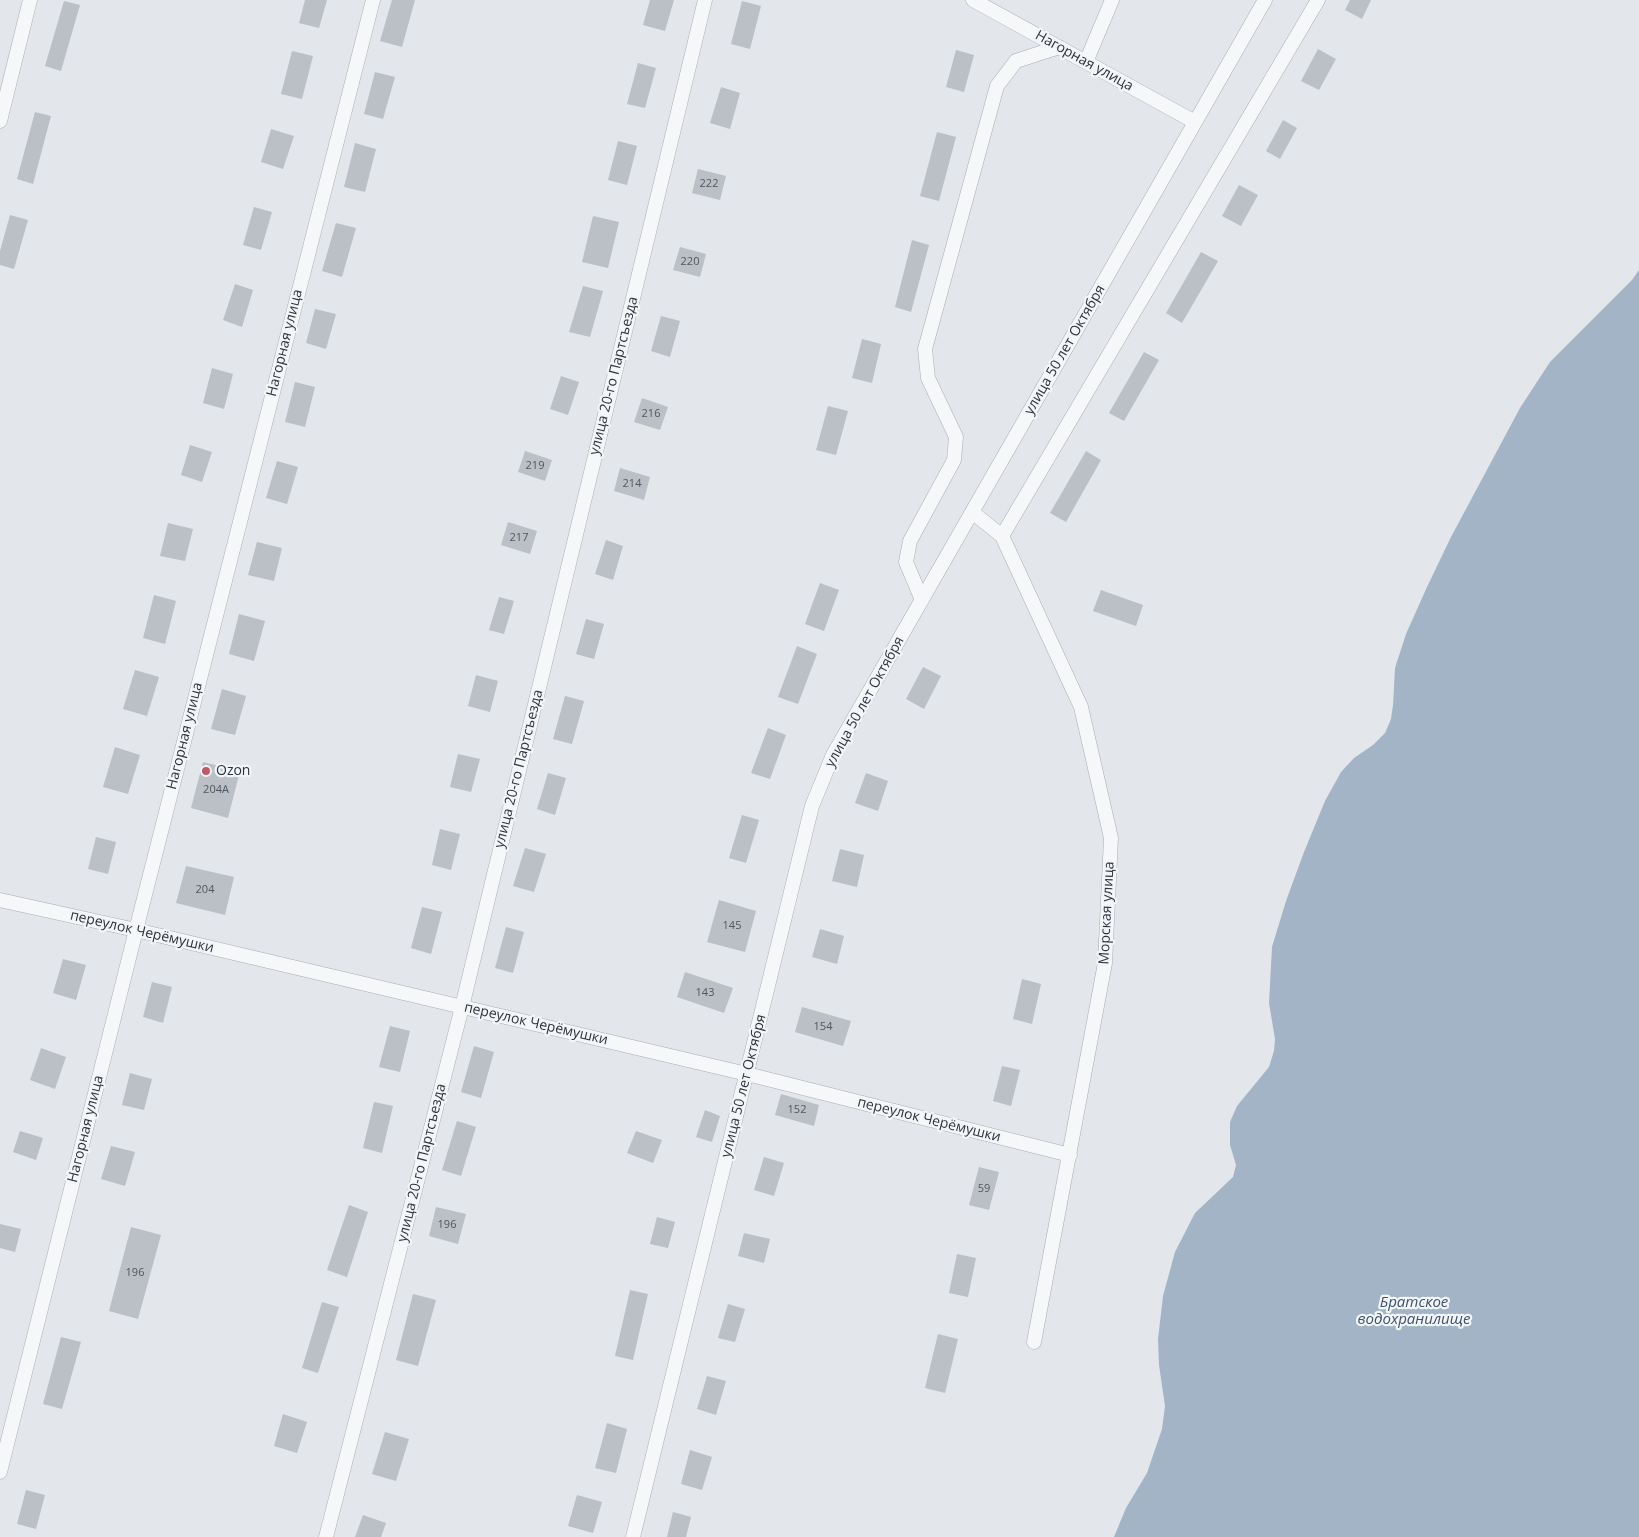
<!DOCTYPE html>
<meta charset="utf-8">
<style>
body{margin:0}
canvas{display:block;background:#e3e6ea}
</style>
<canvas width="1639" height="1537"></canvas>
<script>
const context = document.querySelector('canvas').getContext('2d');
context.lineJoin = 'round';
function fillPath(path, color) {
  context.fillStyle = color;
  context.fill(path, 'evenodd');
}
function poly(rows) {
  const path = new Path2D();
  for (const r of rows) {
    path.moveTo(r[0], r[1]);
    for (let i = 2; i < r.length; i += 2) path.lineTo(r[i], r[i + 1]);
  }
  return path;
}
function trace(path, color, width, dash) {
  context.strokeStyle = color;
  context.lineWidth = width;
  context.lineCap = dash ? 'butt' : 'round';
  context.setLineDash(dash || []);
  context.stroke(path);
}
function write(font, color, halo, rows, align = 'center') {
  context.font = font + ' "Open Sans",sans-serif';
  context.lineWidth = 4.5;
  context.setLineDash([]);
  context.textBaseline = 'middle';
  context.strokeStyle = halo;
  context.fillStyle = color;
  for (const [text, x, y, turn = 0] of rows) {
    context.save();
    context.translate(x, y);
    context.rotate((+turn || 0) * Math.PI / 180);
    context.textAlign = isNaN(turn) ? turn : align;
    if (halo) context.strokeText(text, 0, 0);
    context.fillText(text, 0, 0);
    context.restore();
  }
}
fillPath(poly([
 [1639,270,1639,1537,1114,1537,1126,1508,1147,1473,1162,1429,1165,1406,1159,1365,1158,1339,1163,1296,1175,1252,1195,1213,1233,1177,1236,1165,1230,1145,1230,1122,1237,1106,1269,1067,1274,1051,1275,1039,1269,1003,1272,947,1286,901,1304,852,1325,801,1341,772,1354,758,1373,745,1385,733,1391,719,1393,705,1395,668,1406,634,1427,587,1451,537,1520,408,1550,362,1632,280]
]), '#a2b4c6');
fillPath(poly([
 [305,0,327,0,319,28,299,23],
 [392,0,415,0,402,47,380,41],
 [650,0,674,0,665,31,643,25],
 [1350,0,1371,0,1362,19,1345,10],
 [64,1,80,5,61,71,45,66],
 [742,1,761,6,750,49,731,44],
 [1318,49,1336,59,1319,90,1301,81],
 [956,50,974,55,964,92,946,87],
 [292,51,313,56,302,99,281,94],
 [638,63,656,68,645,108,627,104],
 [375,72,395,77,383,119,364,114],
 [721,87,740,93,730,129,710,123],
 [35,112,51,116,33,184,17,179],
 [1283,120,1297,128,1280,159,1266,151],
 [271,129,294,136,283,169,261,162],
 [937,132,956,137,939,201,920,196],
 [618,141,637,146,627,185,608,180],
 [355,143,376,149,365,192,344,187],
 [698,169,726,176,720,200,692,193],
 [1239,185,1258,195,1241,226,1222,216],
 [254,207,272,212,261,250,243,245],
 [10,215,28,220,14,269,0,265,0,251],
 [593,216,619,222,608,268,582,262],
 [336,223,356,228,342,277,322,271],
 [912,240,929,245,911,312,895,307],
 [680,247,706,254,700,277,673,270],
 [1201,252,1218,261,1182,323,1166,313],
 [235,284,253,290,242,327,223,320],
 [583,286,603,291,590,337,569,332],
 [315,309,336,314,326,349,306,343],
 [661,316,680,321,670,357,651,351],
 [862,339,881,344,872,383,852,378],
 [1144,352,1159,360,1124,421,1109,413],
 [212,368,233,374,224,409,203,403],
 [561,376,579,382,568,415,550,409],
 [295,382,315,387,305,427,285,422],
 [642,398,668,407,660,430,634,422],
 [828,406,848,411,836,455,816,450],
 [190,445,212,452,202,482,181,475],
 [525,451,552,460,545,481,518,472],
 [1086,451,1101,460,1066,522,1050,513],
 [277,461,298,467,287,504,266,498],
 [620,468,650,477,644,500,614,491],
 [508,522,537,531,530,554,501,545],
 [168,523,193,529,185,561,160,556],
 [606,540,623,546,613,580,595,574],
 [257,542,282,548,274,581,248,575],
 [820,583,839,590,824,631,805,624],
 [1101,590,1143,605,1136,626,1093,611],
 [154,595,176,601,165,644,143,638],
 [499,597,514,601,504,634,489,630],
 [239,614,265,621,254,661,229,654],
 [586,619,604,624,594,659,576,654],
 [797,646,817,654,798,704,778,697],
 [923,667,941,676,924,709,906,699],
 [135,670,159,677,147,716,123,709],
 [476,675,498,681,490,712,468,706],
 [222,689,246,696,235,735,211,729],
 [565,696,584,701,572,744,553,739],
 [768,728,786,735,770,779,751,773],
 [115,747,140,755,128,794,103,787],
 [458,754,480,759,471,792,450,787],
 [203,762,240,771,228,818,191,808],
 [548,773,566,778,555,815,537,809],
 [866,773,888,781,878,811,855,803],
 [742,815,759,820,746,863,729,858],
 [440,829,460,834,451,870,432,865],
 [96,837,116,842,108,874,88,869],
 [525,848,546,854,534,892,513,886],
 [840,849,864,855,857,887,832,881],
 [186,866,234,877,225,915,176,903],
 [719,900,756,911,745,952,707,942],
 [422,907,442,912,431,954,411,948],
 [506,927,524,932,513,973,495,968],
 [820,929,844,936,837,964,812,957],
 [63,959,86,965,76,1000,53,993],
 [685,972,733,988,724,1013,677,997],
 [1022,979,1041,984,1032,1024,1013,1019],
 [152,982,172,987,163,1023,143,1017],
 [802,1007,851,1021,843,1046,795,1032],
 [390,1026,410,1031,400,1072,379,1067],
 [474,1046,494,1052,481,1098,461,1092],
 [41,1048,66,1057,55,1089,30,1080],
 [1002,1066,1020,1070,1011,1106,993,1101],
 [130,1073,152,1079,144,1110,122,1105],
 [781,1094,819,1105,814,1126,775,1115],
 [374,1102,393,1106,382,1153,363,1148],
 [705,1110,720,1116,712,1142,696,1137],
 [457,1121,476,1127,461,1176,442,1170],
 [20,1131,43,1138,36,1160,13,1152],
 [636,1131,662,1140,653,1163,627,1153],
 [111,1146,135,1152,125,1186,101,1179],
 [764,1157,784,1163,774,1196,754,1190],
 [979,1167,999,1172,989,1210,969,1205],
 [349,1205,368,1212,347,1277,327,1270],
 [436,1207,466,1214,458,1244,429,1236],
 [657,1217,675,1222,668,1248,650,1244],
 [0,1224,21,1229,15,1252,0,1248],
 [131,1227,161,1235,138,1319,109,1311],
 [744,1233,770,1239,764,1263,738,1256],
 [957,1254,976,1258,968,1297,949,1293],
 [630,1290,648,1294,633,1360,615,1356],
 [413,1294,436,1300,418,1366,396,1360],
 [322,1302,339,1307,318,1373,302,1368],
 [728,1304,745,1309,735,1342,718,1338],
 [938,1334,958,1339,945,1393,925,1388],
 [61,1337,81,1342,62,1409,43,1404],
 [707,1376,726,1381,716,1415,697,1409],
 [283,1414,307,1422,297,1453,274,1446],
 [607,1423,627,1429,616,1473,595,1468],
 [385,1432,409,1439,396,1481,372,1474],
 [690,1450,712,1457,702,1490,681,1484],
 [26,1490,45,1495,36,1529,17,1524],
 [577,1495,602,1502,593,1533,568,1526],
 [673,1512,691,1517,686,1537,667,1537],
 [363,1515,386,1523,381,1537,355,1537]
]), '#bbbfc6');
const minor = poly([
 [973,0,1195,122],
 [1086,62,1112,0],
 [0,121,30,0],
 [972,512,1002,536,1081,707,1111,838,1105,963,1034,1342],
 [1002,536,1318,0],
 [922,600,906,562,910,541,954,460,956,437,928,378,925,349,997,86,1016,61,1059,47],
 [0,900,136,930,747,1074,1070,1155],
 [0,1472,136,930,373,0],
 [326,1537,462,1007,705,0],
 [633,1537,812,806,833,755,1265,0]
]);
trace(minor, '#a9adb4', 15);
trace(minor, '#f6f7f9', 14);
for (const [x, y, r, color] of [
 [206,771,5,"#c15768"]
]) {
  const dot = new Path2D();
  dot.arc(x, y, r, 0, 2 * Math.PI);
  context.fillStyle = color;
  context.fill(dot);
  trace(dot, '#f3f5f7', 2);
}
write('11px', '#505762', null, [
 ["222",709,184],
 ["220",690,262],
 ["216",651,414],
 ["219",535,466],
 ["214",632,484],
 ["217",519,538],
 ["204А",216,790],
 ["204",205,890],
 ["145",732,926],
 ["143",705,993],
 ["154",823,1027],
 ["152",797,1110],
 ["59",984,1189],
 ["196",447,1225],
 ["196",135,1273]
]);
write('14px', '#2d3440', '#f3f5f7', [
 ["Нагорная улица",1084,61,29],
 ["Нагорная улица",285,343,-76],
 ["улица 50 лет Октября",1065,350,-60],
 ["улица 20-го Партсъезда",614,376,-76],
 ["улица 50 лет Октября",865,702,-61],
 ["Нагорная улица",185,736,-76],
 ["улица 20-го Партсъезда",519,769,-76],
 ["Морская улица",1107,913,-87],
 ["переулок Черёмушки",142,932,13],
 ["переулок Черёмушки",536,1024,13],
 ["улица 50 лет Октября",744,1086,-76],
 ["переулок Черёмушки",929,1120,14],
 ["Нагорная улица",86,1129,-76],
 ["улица 20-го Партсъезда",422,1163,-76]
]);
write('14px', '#2d3440', '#f3f5f7', [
 ["Ozon",216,771]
], 'left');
write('italic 15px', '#3b5370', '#f3f5f7', [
 ["Братское",1414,1303],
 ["водохранилище",1414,1320]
]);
</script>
